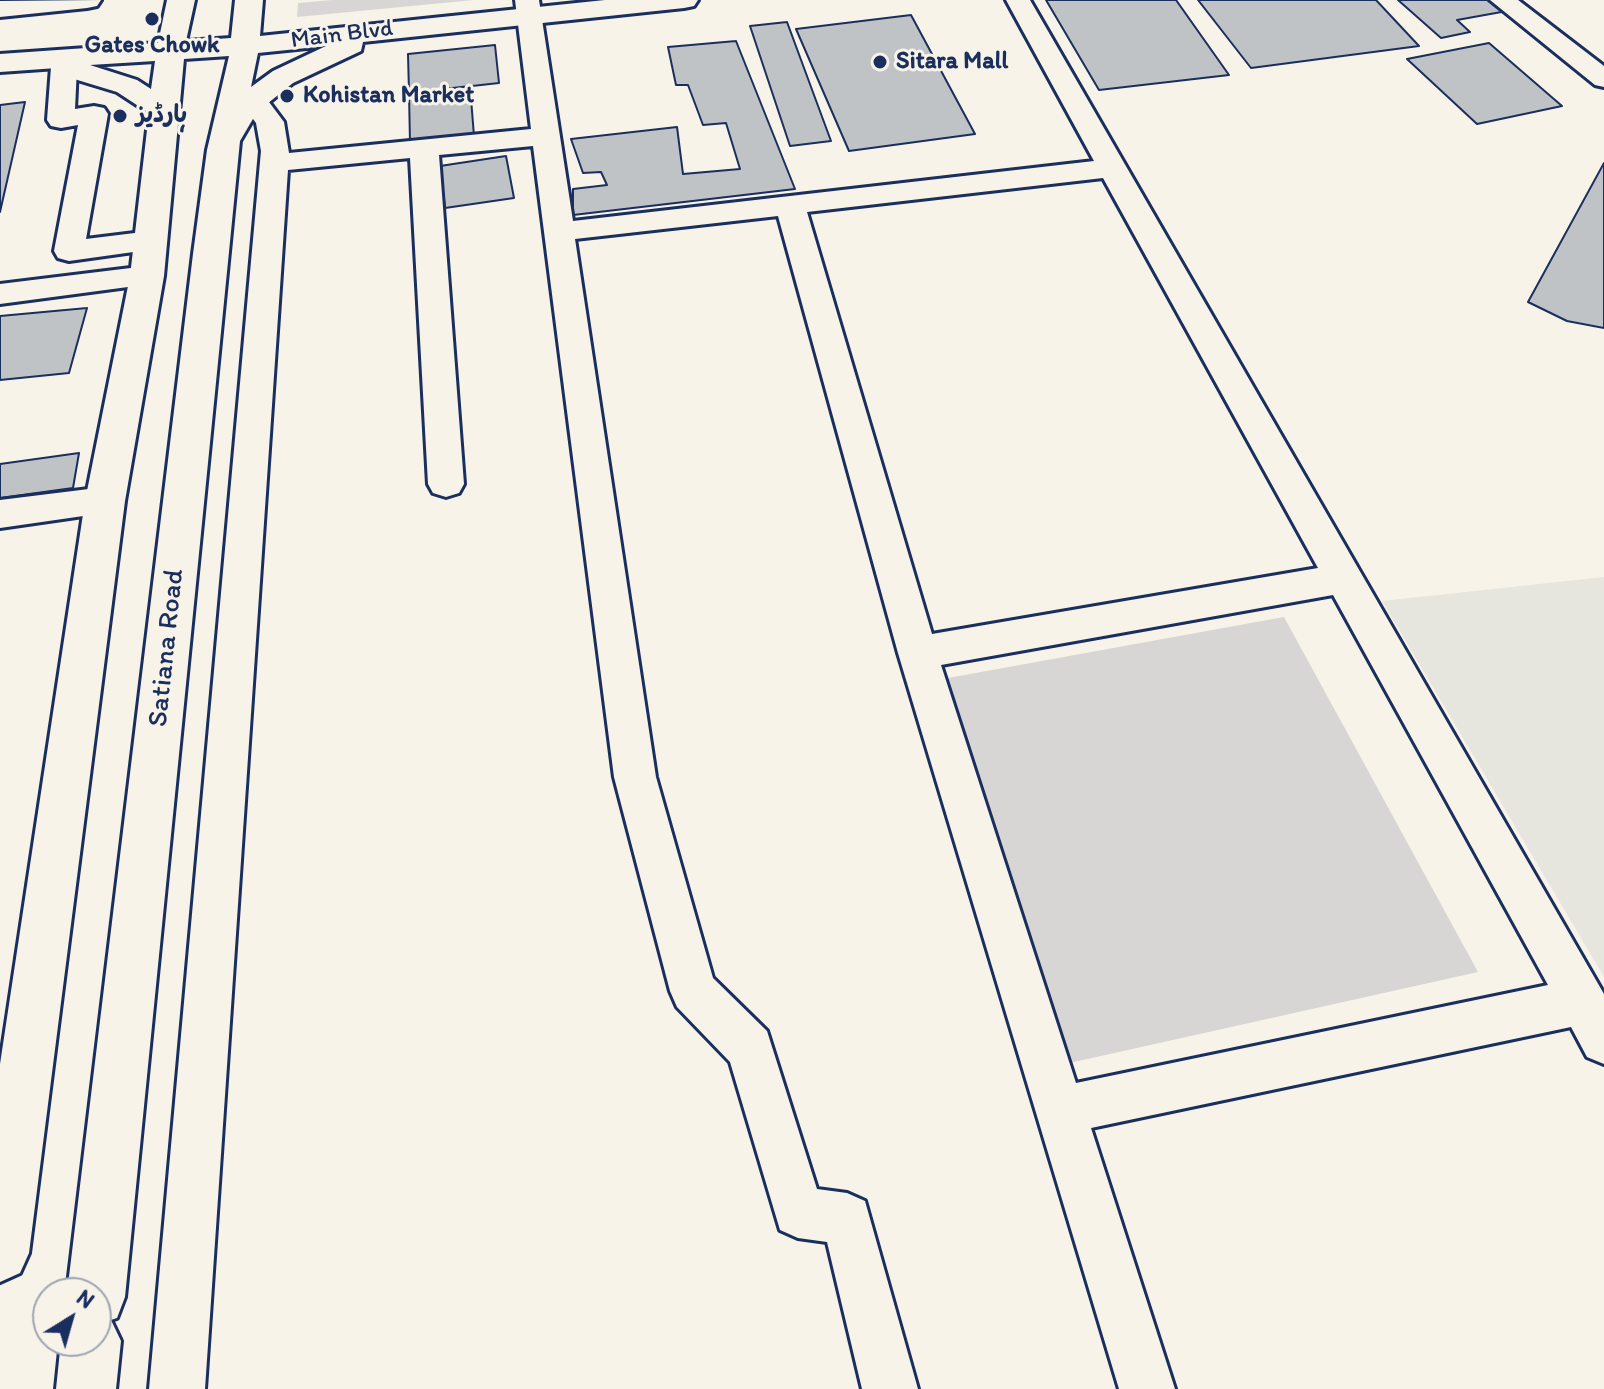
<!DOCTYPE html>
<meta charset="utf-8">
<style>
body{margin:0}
#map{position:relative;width:1604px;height:1389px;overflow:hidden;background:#f7f3e8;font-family:Itim,sans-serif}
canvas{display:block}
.north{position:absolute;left:32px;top:1277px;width:80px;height:80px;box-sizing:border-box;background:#f7f3e8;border:2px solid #9fa5b1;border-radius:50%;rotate:37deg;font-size:22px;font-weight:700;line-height:32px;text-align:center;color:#1b2f5e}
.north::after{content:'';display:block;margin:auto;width:28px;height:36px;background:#1b2f5e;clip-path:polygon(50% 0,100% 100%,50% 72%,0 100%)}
</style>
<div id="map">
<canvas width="1604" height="1389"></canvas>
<div class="north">N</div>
</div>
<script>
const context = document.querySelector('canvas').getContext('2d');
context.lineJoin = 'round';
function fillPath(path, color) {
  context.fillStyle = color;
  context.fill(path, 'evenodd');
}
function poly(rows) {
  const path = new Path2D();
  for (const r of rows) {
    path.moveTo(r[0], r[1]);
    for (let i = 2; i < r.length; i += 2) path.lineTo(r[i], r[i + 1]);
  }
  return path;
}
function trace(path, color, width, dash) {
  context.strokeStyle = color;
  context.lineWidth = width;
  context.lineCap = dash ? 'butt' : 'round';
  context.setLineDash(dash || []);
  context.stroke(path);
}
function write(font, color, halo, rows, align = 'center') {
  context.font = font + ' Itim,"Playpen Sans Arabic",sans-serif';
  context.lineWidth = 6;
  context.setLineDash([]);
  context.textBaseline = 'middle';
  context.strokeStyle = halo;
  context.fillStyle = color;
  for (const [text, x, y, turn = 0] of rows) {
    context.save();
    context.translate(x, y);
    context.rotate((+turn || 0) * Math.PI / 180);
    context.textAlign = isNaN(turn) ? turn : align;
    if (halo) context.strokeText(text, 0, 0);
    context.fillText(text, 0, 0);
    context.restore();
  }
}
fillPath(poly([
 [1604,577,1604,977,1382,601]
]), '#e6e5de');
fillPath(poly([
 [332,0,474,0,297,17,298,3],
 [1284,617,1478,972,1065,1064,937,680]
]), '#d7d6d4');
const building = poly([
 [1046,0,1176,0,1229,75,1099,90,1046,0],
 [1198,0,1376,0,1419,46,1251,68,1198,0],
 [1398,0,1492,0,1507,11,1457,20,1470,32,1441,38,1398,0],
 [911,15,975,134,849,151,796,29,911,15],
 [787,22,831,141,790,146,750,26,787,22],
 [736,41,795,189,573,215,573,189,607,185,601,172,583,173,571,139,677,127,683,174,740,169,726,123,703,125,688,85,676,85,668,47,736,41],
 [1489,43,1562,106,1477,124,1407,59,1489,43],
 [495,45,499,83,409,93,408,54,495,45],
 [470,86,474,136,410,143,409,93,470,86],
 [25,102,0,212,0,105,25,102],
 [506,156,514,198,445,208,440,166,506,156],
 [1604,163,1604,328,1567,321,1528,302,1604,163],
 [87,308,69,373,0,380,0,316,87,308],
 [79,453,73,488,0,498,0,464,79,453]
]);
fillPath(building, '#c0c3c5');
trace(building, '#1b2f5e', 2);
const minor = poly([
 [515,0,539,0,573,221,1094,161,1006,0,1030,0,1604,994,1604,1064,1587,1057,1571,1027,1091,1128,1175,1389,1119,1389,898,653,778,216,575,239,656,777,713,978,767,1031,817,1189,847,1193,865,1201,918,1389,862,1389,827,1242,798,1238,780,1230,730,1062,677,1007,670,991,614,777,533,146,439,155,464,484,459,493,446,497,433,493,428,484,410,158,288,170,205,1389,149,1389,261,151,256,123,239,100,243,94,253,92,263,94,284,122,289,153,531,129,515,0],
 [1103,178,1318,568,932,634,807,212,1103,178],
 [1333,595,1548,985,1076,1083,941,665,1333,595],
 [1490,0,1518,0,1604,66,1604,87,1595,85,1490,0],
 [64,59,73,61,77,67,75,109,94,106,104,108,108,114,86,239,151,231,162,234,166,241,162,248,69,261,58,258,54,251,78,125,61,128,51,126,47,120,51,67,55,61,64,59],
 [147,266,158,269,162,276,158,283,0,304,0,284,147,266],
 [105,487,118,491,123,501,118,511,0,528,0,500,105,487]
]);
const major = poly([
 [101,0,97,6,87,8,0,17,0,1,101,0],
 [167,0,195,0,186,41,231,38,235,0,263,0,260,36,605,0,698,0,694,6,684,8,363,42,361,51,293,83,257,112,240,141,125,1297,117,1318,111,1320,121,1341,116,1389,56,1389,61,1341,96,1341,96,1293,67,1293,193,254,207,150,229,56,184,59,164,276,125,501,29,1253,20,1273,0,1282,0,1064,85,501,130,276,149,113,117,92,61,75,57,68,0,72,0,54,158,43,167,0],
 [326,46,273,71,251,87,258,53,326,46],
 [155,61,151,89,137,80,90,65,155,61]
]);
trace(minor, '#1b2f5e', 6);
trace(major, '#1b2f5e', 6);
fillPath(minor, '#f7f3e8');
fillPath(major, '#f7f3e8');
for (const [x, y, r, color] of [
 [152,19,8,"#1b2f5e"],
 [880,62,8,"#1b2f5e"],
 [287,96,8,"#1b2f5e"],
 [120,116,8,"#1b2f5e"]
]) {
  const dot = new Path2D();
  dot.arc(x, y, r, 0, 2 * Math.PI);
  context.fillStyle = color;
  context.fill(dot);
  trace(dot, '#f7f3e8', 3);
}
write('24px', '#1b2f5e', '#f7f3e8', [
 ["Main Blvd",342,35,-7]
]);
write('bold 24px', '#1b2f5e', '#f7f3e8', [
 ["Gates Chowk",152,46,"center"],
 ["Sitara Mall",896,62],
 ["Kohistan Market",303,96],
 ["ہارڈیز",136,116]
], 'left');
write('28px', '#1b2f5e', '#f7f3e8', [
 ["Satiana Road",167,648,-84]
]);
</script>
